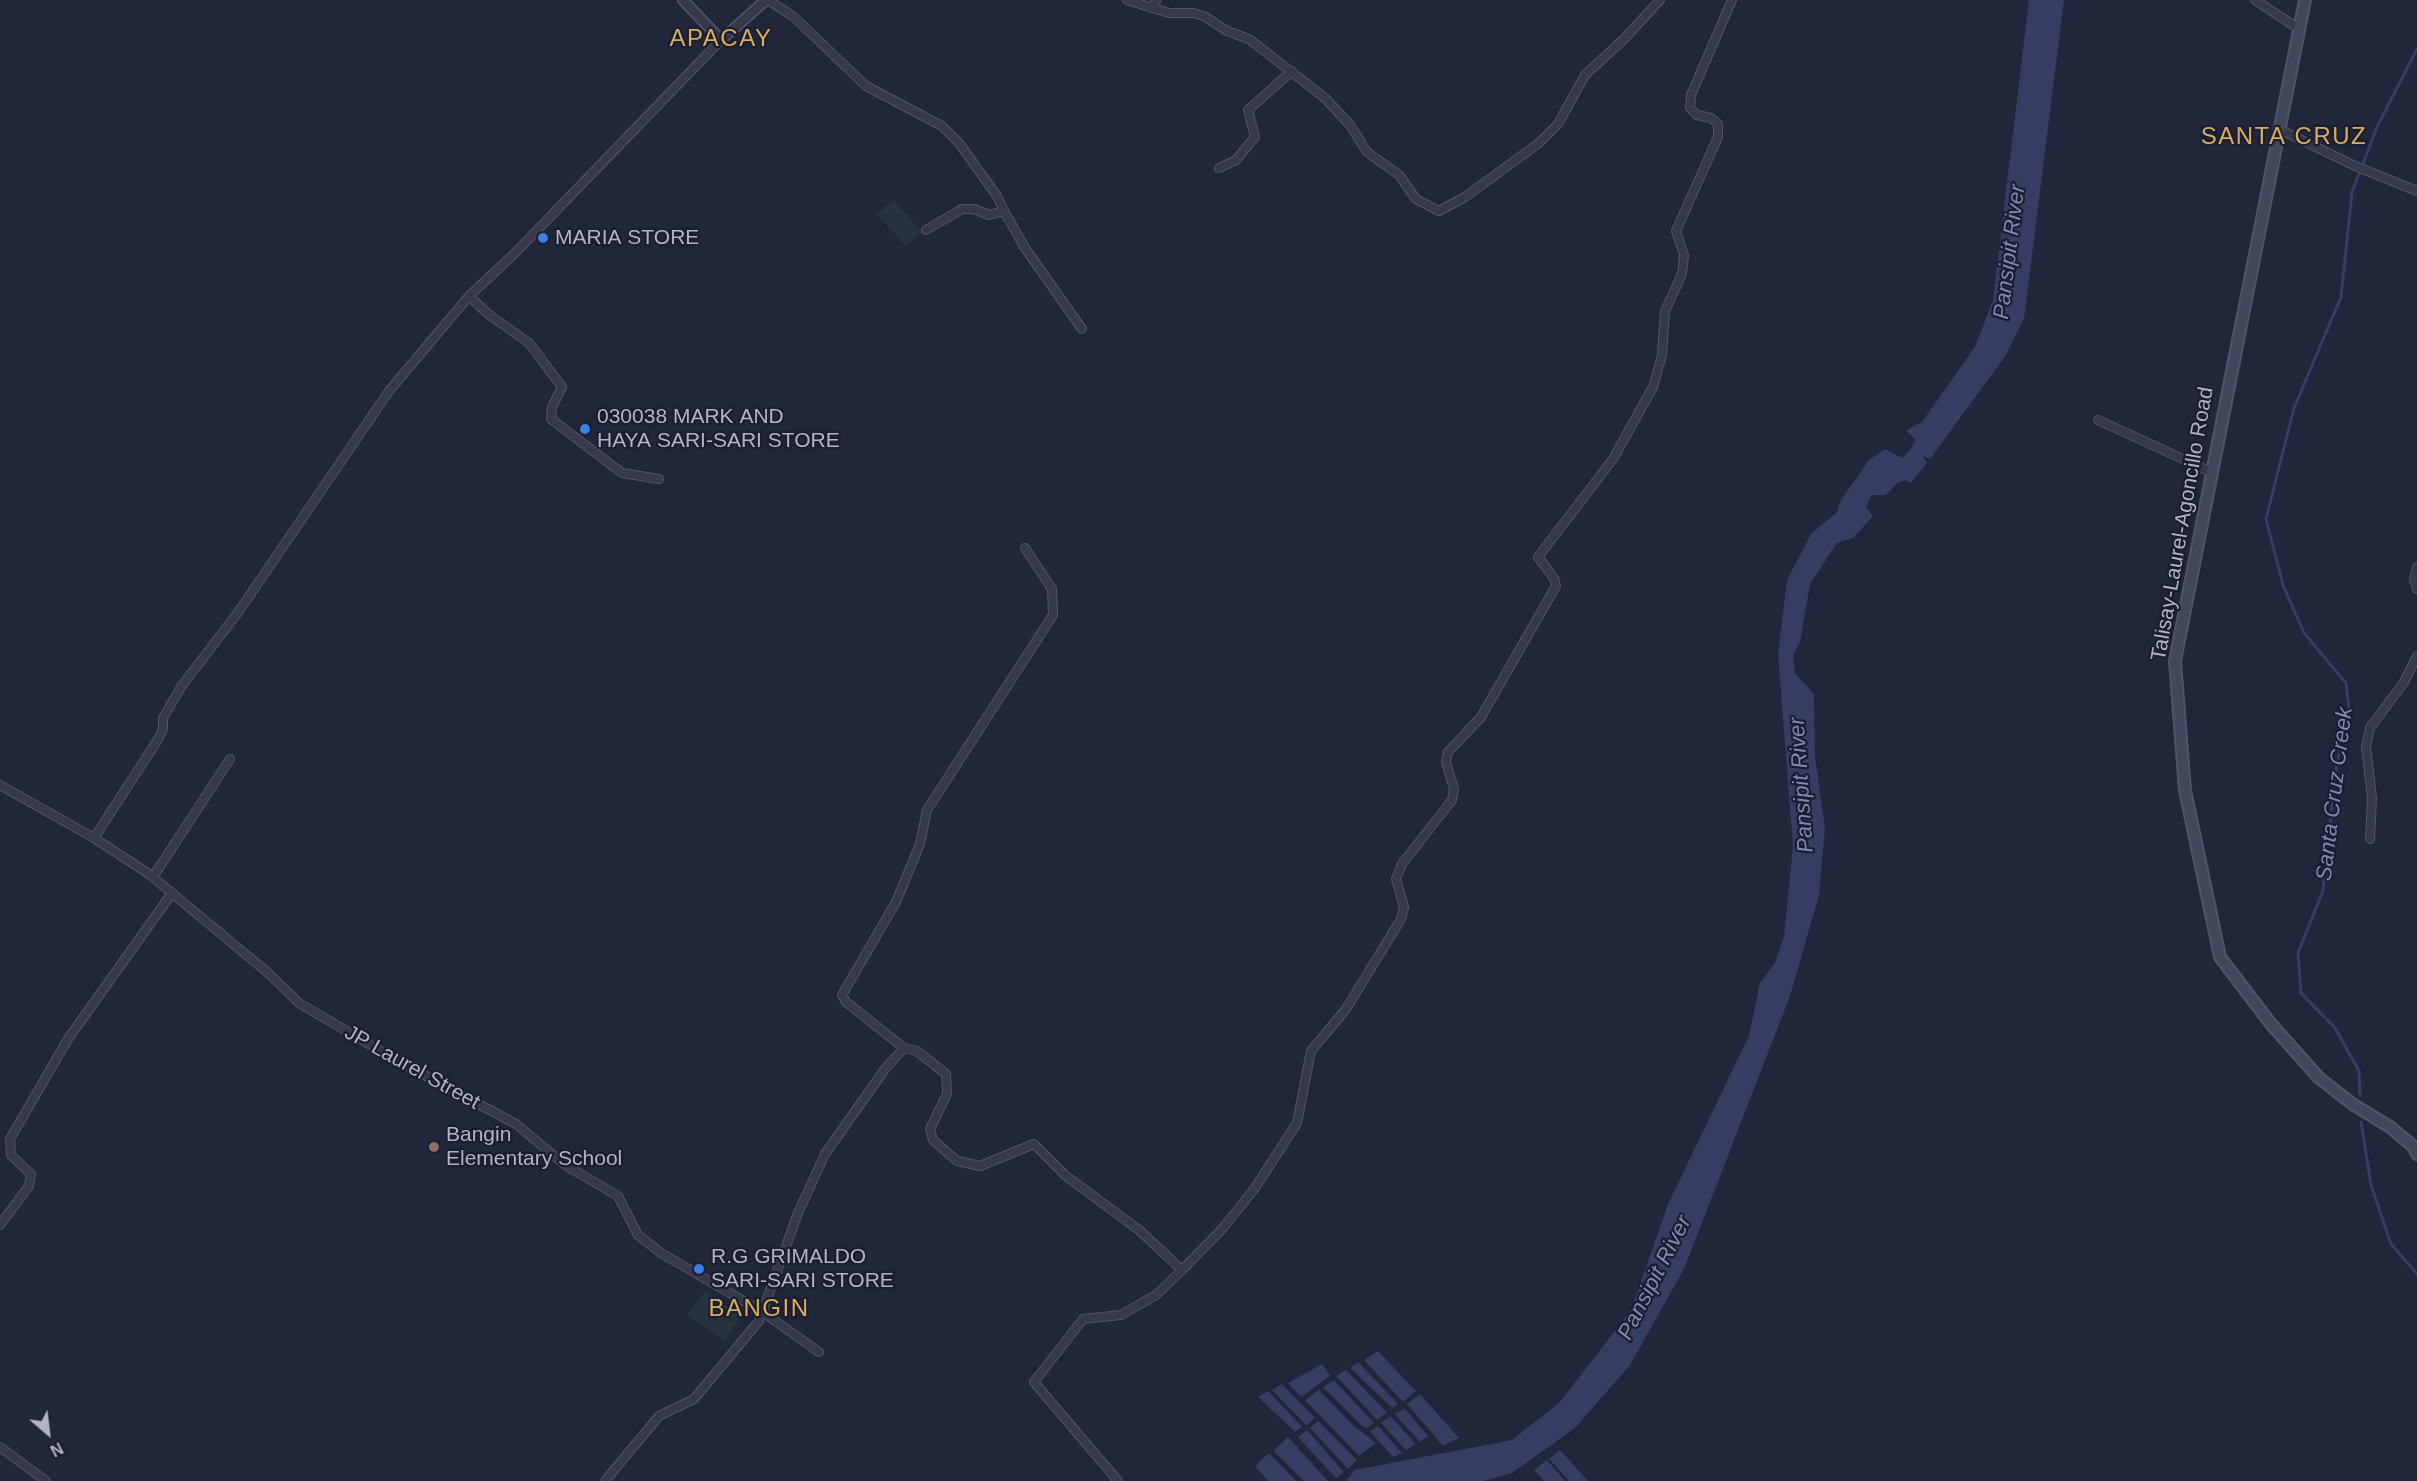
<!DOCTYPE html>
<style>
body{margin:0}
#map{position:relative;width:2417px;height:1481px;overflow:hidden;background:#22263b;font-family:Helvetica,sans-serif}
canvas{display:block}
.north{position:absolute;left:18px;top:1403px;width:60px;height:60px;-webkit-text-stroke:4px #1b1e30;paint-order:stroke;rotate:152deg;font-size:16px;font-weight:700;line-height:24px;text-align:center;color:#b1b4c7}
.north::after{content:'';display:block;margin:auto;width:21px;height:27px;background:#b1b4c7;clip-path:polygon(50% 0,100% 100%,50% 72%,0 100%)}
</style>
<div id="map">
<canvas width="2417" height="1481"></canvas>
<div class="north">N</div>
</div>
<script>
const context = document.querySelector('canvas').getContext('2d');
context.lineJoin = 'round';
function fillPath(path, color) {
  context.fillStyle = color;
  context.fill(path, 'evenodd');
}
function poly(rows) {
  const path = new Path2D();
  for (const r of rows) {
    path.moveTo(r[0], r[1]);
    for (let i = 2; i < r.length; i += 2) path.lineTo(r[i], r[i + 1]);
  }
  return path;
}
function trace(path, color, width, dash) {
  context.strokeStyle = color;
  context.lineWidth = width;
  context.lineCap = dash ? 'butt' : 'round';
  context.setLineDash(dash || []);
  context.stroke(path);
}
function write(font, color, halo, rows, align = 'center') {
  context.font = font + ' Helvetica,sans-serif';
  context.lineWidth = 4.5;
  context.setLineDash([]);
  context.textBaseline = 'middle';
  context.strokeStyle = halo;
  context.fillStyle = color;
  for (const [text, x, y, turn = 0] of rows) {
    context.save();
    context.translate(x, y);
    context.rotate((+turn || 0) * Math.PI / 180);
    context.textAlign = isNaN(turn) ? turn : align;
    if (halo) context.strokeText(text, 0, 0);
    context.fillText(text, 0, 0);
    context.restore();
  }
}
fillPath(poly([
 [894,200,922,232,906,246,876,214],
 [705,1291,741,1317,724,1341,687,1315]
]), '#24333c');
fillPath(poly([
 [2029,0,2064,0,2024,319,2006,355,1930,459,1923,456,1927,463,1911,483,1905,480,1897,483,1886,495,1872,495,1866,507,1873,516,1853,538,1837,543,1810,584,1800,642,1793,656,1795,673,1814,694,1815,757,1825,828,1819,895,1790,996,1684,1269,1630,1365,1575,1428,1512,1473,1484,1481,1346,1481,1355,1470,1512,1440,1560,1402,1631,1310,1668,1204,1749,1036,1760,983,1775,963,1784,937,1793,846,1778,654,1787,580,1811,534,1837,512,1841,500,1869,460,1885,449,1902,458,1908,452,1916,440,1906,431,1922,422,1975,347,1993,300],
 [1378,1351,1416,1391,1403,1402,1364,1360],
 [1358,1362,1398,1404,1392,1408,1350,1368],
 [1322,1364,1330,1376,1301,1397,1288,1383],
 [1346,1370,1387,1413,1377,1420,1336,1376],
 [1334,1380,1374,1423,1367,1428,1361,1425,1323,1387],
 [1282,1384,1315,1418,1306,1425,1272,1390],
 [1319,1390,1353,1425,1376,1443,1359,1456,1305,1400],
 [1268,1391,1302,1427,1295,1432,1258,1397],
 [1420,1394,1459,1438,1443,1446,1407,1404],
 [1404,1408,1428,1436,1420,1442,1395,1414],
 [1390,1416,1416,1444,1406,1450,1381,1423],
 [1318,1421,1357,1460,1348,1469,1310,1428],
 [1378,1426,1402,1453,1393,1457,1370,1431],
 [1307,1430,1344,1472,1336,1478,1298,1437],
 [1288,1437,1328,1481,1304,1481,1273,1451],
 [1560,1450,1588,1481,1569,1481,1549,1459],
 [1269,1453,1296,1481,1268,1481,1255,1466],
 [1547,1460,1565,1481,1544,1481,1534,1470]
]), '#353d62');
trace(poly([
 [2360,1096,2359,1071,2335,1028,2301,993,2298,953,2323,891,2336,768,2349,710,2346,683,2304,633,2283,585,2266,519,2294,408,2341,297,2352,192,2377,127,2417,49],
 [2361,1122,2371,1185,2391,1244,2417,1274]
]), '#353d62', 3);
const minor = poly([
 [768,0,794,17,866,86,942,126,959,143,997,196,1004,211,989,215,974,209,962,209,926,230],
 [1127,0,1169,13,1193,13,1204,16,1227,31,1249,39,1325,98,1350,125,1367,152,1399,175,1416,199,1439,211,1465,197,1539,143,1558,124,1585,75,1625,38,1660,0],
 [2255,0,2299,29],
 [1151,8,1157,0],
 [2279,129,2355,166,2417,191],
 [1219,168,1236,160,1255,137,1248,110,1292,71],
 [1004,211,1025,248,1082,329],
 [2098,420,2211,472],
 [659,479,622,473,551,419,552,407,562,387,529,343,488,314,469,296,514,254,721,40],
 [2417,567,2414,579,2417,589],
 [0,785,94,838,149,874,267,972,299,1003,396,1060,516,1124,565,1165,618,1196,638,1235,661,1253,761,1311,819,1352],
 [94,838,157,741,163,729,163,718,181,687,239,611,389,391,469,296],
 [2370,839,2372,798,2366,746,2370,728,2404,682,2417,656],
 [153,877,230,759],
 [904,1048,846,1002,842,995,896,902,920,844,927,810,1053,615,1052,589,1025,548],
 [0,1225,29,1186,31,1174,11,1155,10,1139,68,1039,172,893],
 [0,1447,46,1481],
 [605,1481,659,1416,694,1399,759,1321,798,1213,825,1154,885,1069,904,1048,917,1051,946,1074,947,1094,930,1129,933,1140,957,1161,980,1166,1034,1144,1066,1176,1139,1230,1182,1270,1223,1228,1255,1188,1297,1123,1311,1051,1346,1009,1401,919,1404,907,1396,879,1402,864,1452,800,1454,789,1446,762,1448,752,1481,717,1556,586,1554,578,1538,557,1613,459,1653,387,1662,355,1665,311,1682,274,1684,255,1676,231,1718,137,1718,124,1711,118,1697,115,1690,108,1691,95,1732,0],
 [1118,1481,1034,1382,1083,1319,1121,1315,1156,1295,1182,1270]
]);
const tertiary = poly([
 [683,0,721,40,766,0]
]);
const secondary = poly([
 [2305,0,2175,661,2185,790,2220,957,2271,1024,2319,1078,2354,1105,2390,1127,2413,1146,2417,1154]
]);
trace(minor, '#515466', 10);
trace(tertiary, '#515466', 12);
trace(secondary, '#515466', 14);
trace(minor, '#36394b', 8);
trace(tertiary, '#36394b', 9);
trace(secondary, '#43475e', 10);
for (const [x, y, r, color] of [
 [543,238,6,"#3f7fe0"],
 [585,429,6,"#3f7fe0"],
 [434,1147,6,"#8d6e63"],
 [699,1269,6,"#3f7fe0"]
]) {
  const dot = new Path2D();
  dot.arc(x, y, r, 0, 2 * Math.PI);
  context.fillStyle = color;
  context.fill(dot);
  trace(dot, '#1b1e30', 2);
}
write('21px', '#b1b4c7', '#1b1e30', [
 ["MARIA STORE",555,238],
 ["030038 MARK AND",597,417],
 ["HAYA SARI-SARI STORE",597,441],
 ["Bangin",446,1135],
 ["Elementary School",446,1159],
 ["R.G GRIMALDO",711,1257],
 ["SARI-SARI STORE",711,1281]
], 'left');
write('21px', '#b1b4c7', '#1b1e30', [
 ["Talisay-Laurel-Agoncillo Road",2183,524,-80],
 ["JP Laurel Street",412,1068,29]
]);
write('italic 22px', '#8089b4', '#1b1e30', [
 ["Pansipit River",2010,252,-83],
 ["Pansipit River",1802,785,-94],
 ["Santa Cruz Creek",2335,794,-83],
 ["Pansipit River",1655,1278,-63]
]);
context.letterSpacing = '1.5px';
write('24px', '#d5af5e', '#1b1e30', [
 ["APACAY",721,39],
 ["SANTA CRUZ",2284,137],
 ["BANGIN",759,1309]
]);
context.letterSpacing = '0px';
</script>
